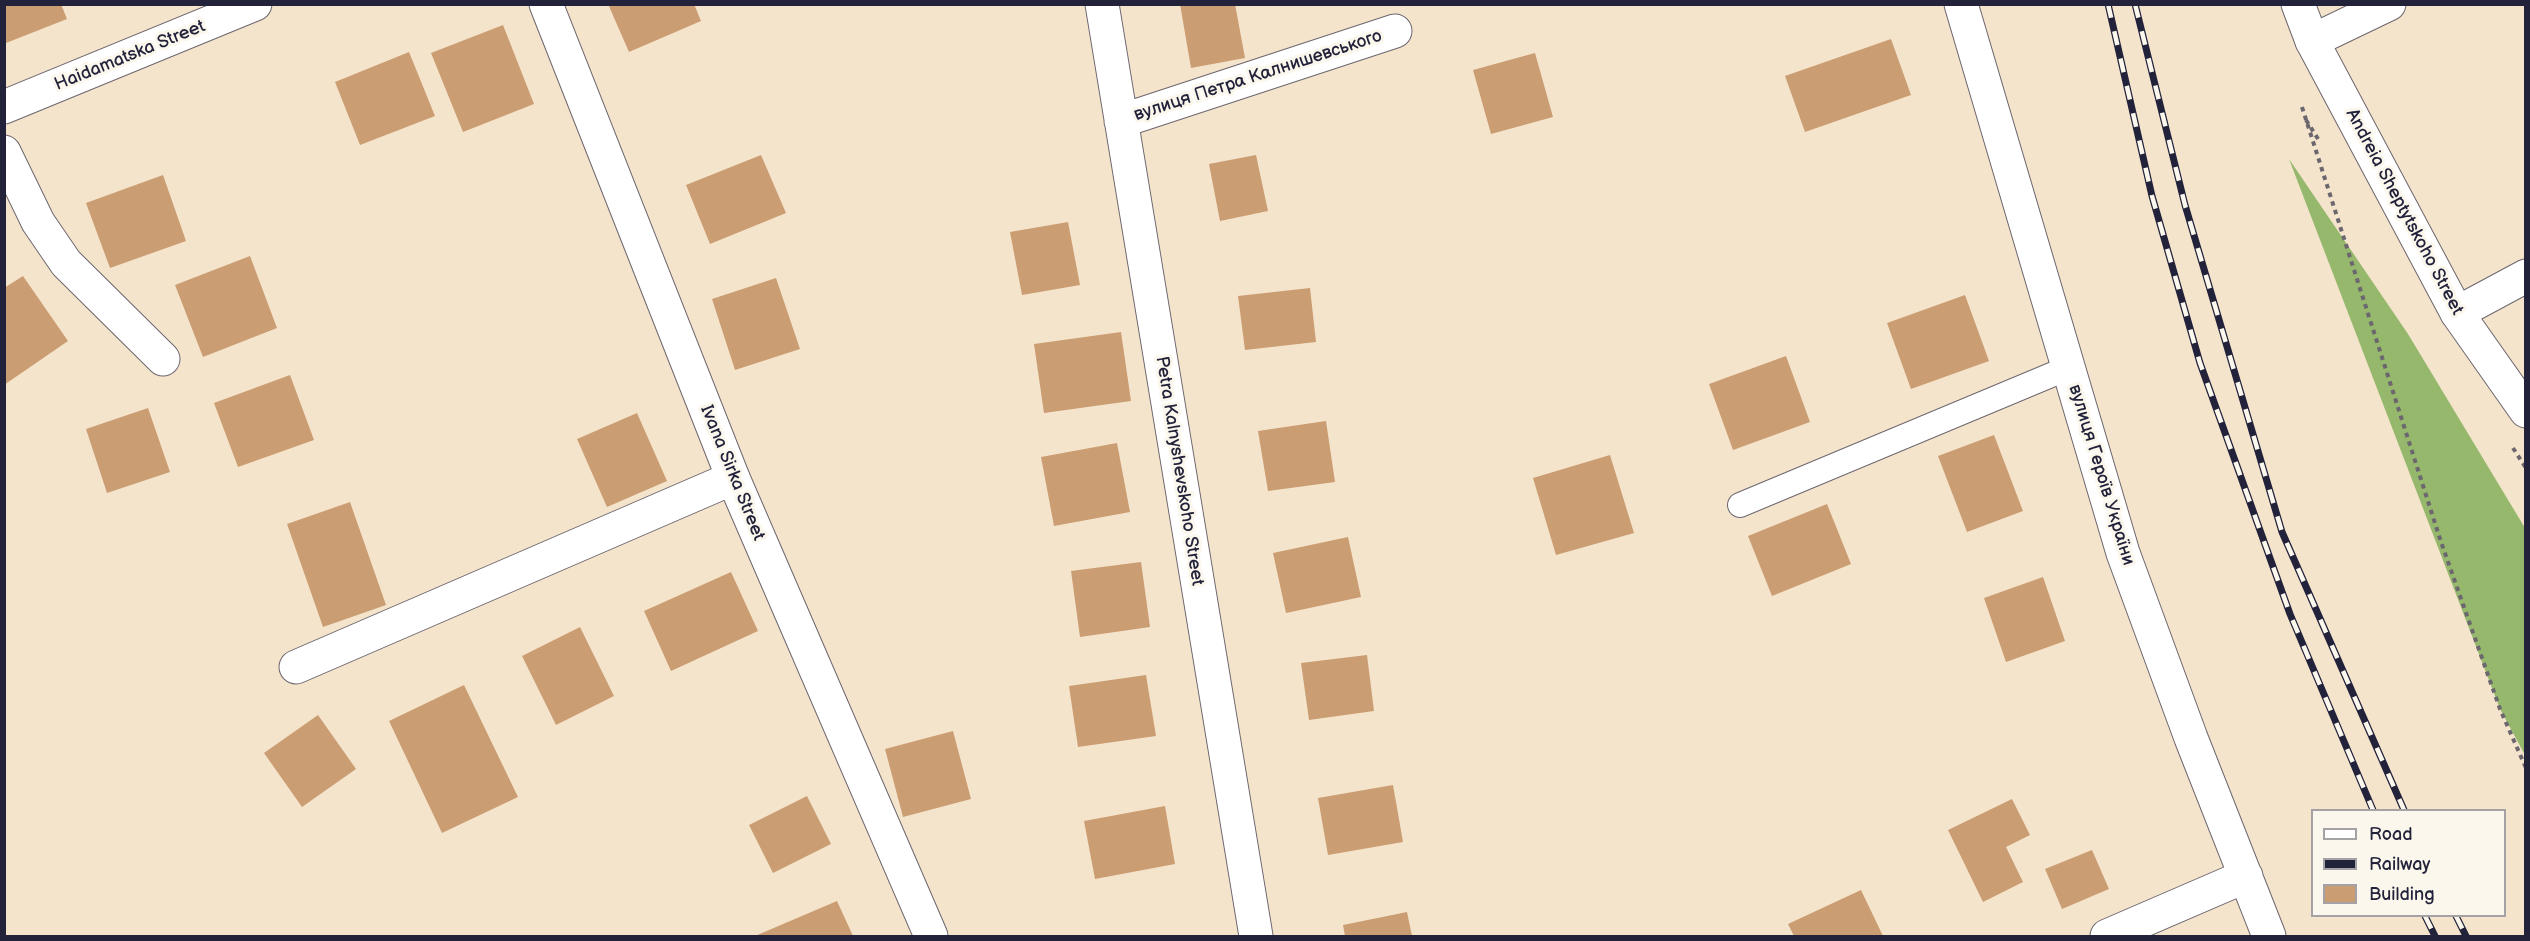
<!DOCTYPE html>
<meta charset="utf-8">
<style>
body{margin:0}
#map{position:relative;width:2530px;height:941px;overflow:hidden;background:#f5e4cc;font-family:"Balsamiq Sans",sans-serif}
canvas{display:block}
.frame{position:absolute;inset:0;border:6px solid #22223b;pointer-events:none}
.legend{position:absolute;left:2311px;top:809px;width:195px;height:108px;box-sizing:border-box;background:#fbf7ec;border:2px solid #a4a2a5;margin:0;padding:8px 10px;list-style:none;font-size:18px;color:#22223b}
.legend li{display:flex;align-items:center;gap:12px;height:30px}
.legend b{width:30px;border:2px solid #a4a2a5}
</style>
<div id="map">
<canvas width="2530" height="941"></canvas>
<div class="frame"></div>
<ul class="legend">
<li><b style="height:8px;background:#fff"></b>Road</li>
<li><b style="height:8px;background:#22223b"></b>Railway</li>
<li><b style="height:16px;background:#cb9d72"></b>Building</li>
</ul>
</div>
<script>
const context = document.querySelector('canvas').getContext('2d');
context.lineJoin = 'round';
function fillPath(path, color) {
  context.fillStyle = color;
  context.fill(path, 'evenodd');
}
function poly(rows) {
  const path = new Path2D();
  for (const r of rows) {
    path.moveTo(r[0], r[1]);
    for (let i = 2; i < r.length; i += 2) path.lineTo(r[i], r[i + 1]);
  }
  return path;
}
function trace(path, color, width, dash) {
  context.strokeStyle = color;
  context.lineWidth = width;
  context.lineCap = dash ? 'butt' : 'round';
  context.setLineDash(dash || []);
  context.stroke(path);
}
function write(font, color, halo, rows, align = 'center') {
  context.font = font + ' "Balsamiq Sans",sans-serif';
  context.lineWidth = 6;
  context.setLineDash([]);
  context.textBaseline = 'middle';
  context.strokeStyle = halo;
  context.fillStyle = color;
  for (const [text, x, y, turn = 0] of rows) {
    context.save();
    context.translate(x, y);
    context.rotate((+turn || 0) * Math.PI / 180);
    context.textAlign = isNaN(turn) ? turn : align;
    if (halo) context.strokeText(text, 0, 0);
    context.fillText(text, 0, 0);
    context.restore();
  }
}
fillPath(poly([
 [2289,159,2408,334,2525,528,2525,755,2500,709]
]), '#95b86c');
fillPath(poly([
 [4,4,61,4,67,19,6,43],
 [608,4,694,4,701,21,629,52],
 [1180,4,1235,4,1245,58,1191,68],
 [503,25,534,104,463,132,431,53],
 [1891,39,1911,95,1805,132,1785,76],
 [409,52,435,116,360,145,335,82],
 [1535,53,1553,117,1491,134,1473,70],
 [761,155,786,213,710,244,686,185],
 [1256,155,1268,211,1220,221,1209,164],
 [163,175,186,241,110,268,86,203],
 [1068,222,1080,285,1022,295,1010,232],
 [250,256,277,328,203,357,175,285],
 [23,276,68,341,4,385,4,288],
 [776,278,800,349,735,370,712,299],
 [1310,288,1316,342,1245,350,1238,296],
 [1965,295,1989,361,1911,389,1887,323],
 [1121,332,1131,401,1044,413,1034,344],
 [1786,356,1810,422,1733,450,1709,384],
 [290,375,314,440,238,467,214,403],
 [148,408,170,472,107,493,86,429],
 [637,413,667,481,607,507,577,439],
 [1326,421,1335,482,1268,491,1258,431],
 [1994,435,2023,511,1967,532,1938,456],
 [1117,443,1130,512,1054,526,1041,457],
 [1610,455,1634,533,1556,555,1533,478],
 [350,502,386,605,323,627,287,524],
 [1827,504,1851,564,1772,596,1748,536],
 [1348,537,1361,597,1286,613,1273,553],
 [1141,562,1150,627,1080,637,1071,571],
 [731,572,758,631,671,671,644,611],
 [2043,577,2065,641,2006,662,1984,598],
 [580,627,614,696,556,725,522,656],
 [1367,655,1374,711,1309,720,1301,663],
 [1146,675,1156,736,1078,747,1069,686],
 [464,685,518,797,442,833,389,721],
 [318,715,356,769,302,807,264,753],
 [953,731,971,799,903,817,885,749],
 [1393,785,1403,842,1328,855,1318,798],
 [807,796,831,844,773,873,749,825],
 [2012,799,2030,835,2006,847,2023,882,1983,902,1948,830],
 [1165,806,1175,864,1095,879,1084,821],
 [2092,850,2109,889,2062,909,2045,869],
 [1861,890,1883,936,1794,936,1788,924],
 [837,901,853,936,755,936],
 [1407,912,1412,936,1345,936,1343,925]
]), '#cb9d72');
const lane = poly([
 [1740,505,2068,368]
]);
const street = poly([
 [1102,4,1256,936],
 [2312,41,2389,4],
 [4,107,255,4],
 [1121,121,1395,31],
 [4,152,38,222,66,263,163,359],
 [2457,313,2526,276],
 [296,667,733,478]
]);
const secondary = poly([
 [546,4,733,478,931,936],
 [1961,4,2123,553,2191,738,2269,936],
 [2298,4,2312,41,2457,313,2526,411],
 [2107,936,2246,876]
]);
trace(lane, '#6c666e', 26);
trace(street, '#6c666e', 35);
trace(secondary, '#6c666e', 35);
trace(poly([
 [2302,107,2441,542,2500,709,2526,768],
 [2306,120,2320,142],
 [2513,448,2526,468]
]), '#6c666e', 4, [4.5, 4.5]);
trace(lane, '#fff', 24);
trace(street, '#fff', 33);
trace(secondary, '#fff', 33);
const rail = poly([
 [2108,4,2152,196,2200,363,2290,614,2373,810],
 [2135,4,2185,205,2282,532,2404,810],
 [2425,916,2435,936],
 [2456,916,2466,936]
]);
trace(rail, '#22223b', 7);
trace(rail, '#fbf7ec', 4.5, [14]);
write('18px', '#22223b', '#fbf7ec', [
 ["Haidamatska Street",130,56,-22],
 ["вулиця Петра Калнишевського",1258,76,-18],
 ["Andreia Sheptytskoho Street",2404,212,62],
 ["Petra Kalnyshevskoho Street",1179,471,81],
 ["Ivana Sirka Street",732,473,68],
 ["вулиця Героїв України",2101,475,73]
]);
</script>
